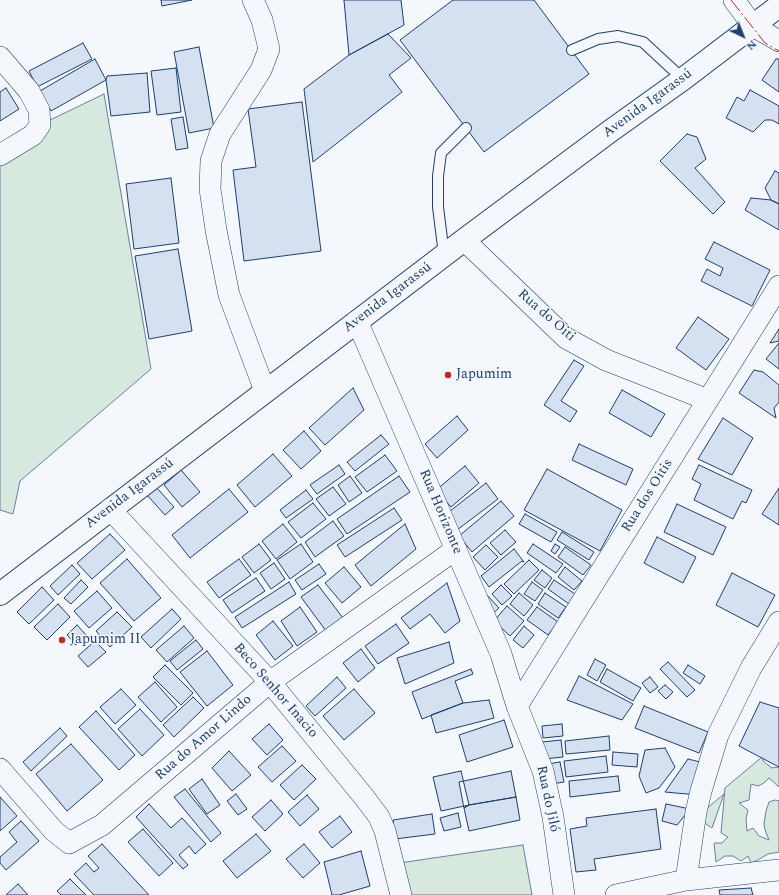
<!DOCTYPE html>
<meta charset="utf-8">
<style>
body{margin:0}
#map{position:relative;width:779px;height:895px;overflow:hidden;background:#f4f7fb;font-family:Spectral,serif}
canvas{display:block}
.north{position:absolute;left:723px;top:16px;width:40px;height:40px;-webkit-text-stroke:3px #f4f7fb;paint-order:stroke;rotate:137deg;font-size:11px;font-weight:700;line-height:16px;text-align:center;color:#1d3f73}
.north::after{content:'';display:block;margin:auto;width:14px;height:18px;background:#1d3f73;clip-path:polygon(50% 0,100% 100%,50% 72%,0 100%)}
</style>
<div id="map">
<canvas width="779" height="895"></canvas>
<div class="north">N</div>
</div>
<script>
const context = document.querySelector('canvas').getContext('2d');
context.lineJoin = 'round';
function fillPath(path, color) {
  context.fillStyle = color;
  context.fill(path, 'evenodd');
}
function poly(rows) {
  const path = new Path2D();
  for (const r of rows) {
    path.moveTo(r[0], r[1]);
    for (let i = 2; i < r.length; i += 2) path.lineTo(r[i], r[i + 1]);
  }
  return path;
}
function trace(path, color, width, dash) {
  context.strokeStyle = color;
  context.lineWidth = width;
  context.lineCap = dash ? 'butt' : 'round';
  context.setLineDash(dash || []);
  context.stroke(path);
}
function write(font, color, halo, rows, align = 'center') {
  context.font = font + ' Spectral,serif';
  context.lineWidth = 3;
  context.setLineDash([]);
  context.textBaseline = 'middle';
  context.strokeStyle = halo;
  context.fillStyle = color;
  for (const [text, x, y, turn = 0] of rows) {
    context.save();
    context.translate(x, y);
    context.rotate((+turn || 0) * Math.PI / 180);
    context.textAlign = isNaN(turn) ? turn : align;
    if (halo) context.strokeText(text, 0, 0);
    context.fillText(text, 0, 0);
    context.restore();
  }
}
const green = poly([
 [104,94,151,369,20,481,13,514,0,510,0,158,46,122,104,94],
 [762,757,764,762,772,768,779,767,779,787,769,778,764,783,758,786,751,784,749,800,739,803,748,810,746,818,747,831,753,828,759,836,769,840,765,830,764,824,766,811,769,802,775,800,779,801,779,852,768,854,756,861,751,863,748,856,741,861,733,856,725,856,716,862,714,843,722,843,728,837,721,833,725,788,762,757],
 [724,794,712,828,703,822,706,809,724,794],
 [523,845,532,895,405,895,399,863,523,845]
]);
fillPath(green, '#d7e8df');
trace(green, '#687fa3', 1);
const building = poly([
 [161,0,192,0,162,6,161,0],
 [344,0,401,0,404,25,349,55,344,0],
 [453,0,534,0,589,74,484,152,400,40,453,0],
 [388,34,411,58,389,75,402,92,313,162,304,89,349,55,388,34],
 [83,43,92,59,37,87,29,71,83,43],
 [199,47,214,128,189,133,174,52,199,47],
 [95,59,106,80,51,111,40,91,95,59],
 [776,59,779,59,779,92,762,80,776,59],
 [176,68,181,112,157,115,151,71,176,68],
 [147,73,150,112,111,116,106,80,107,76,147,73],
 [6,88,19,109,0,121,0,92,6,88],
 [750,90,779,106,779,124,772,120,765,120,753,132,726,118,737,97,744,101,750,90],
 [302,102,321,251,244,261,233,170,256,167,248,109,302,102],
 [183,117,188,148,176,150,171,119,183,117],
 [687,134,697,137,706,159,695,168,725,202,713,214,660,161,687,134],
 [775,171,779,173,779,204,771,200,765,188,775,171],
 [171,178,179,243,134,249,126,184,171,178],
 [751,198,771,200,779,204,779,230,745,210,751,198],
 [714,242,770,270,752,306,701,281,707,269,720,276,723,268,705,259,714,242],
 [178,249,192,331,149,339,135,256,178,249],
 [698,317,729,339,706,370,676,348,698,317],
 [779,329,779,341,770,343,779,329],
 [779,343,779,369,766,359,779,343],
 [574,360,584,366,561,401,577,411,570,422,544,405,574,360],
 [754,370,763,372,779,385,779,402,774,408,776,418,739,393,754,370],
 [353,388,364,410,325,445,309,428,353,388],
 [622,390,665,414,651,437,609,413,622,390],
 [457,416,468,430,437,458,425,444,457,416],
 [723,418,753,438,732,475,698,459,723,418],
 [304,431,321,451,301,469,283,450,304,431],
 [381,435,389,444,355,471,347,462,381,435],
 [579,444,633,469,626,485,572,460,579,444],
 [273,454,292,476,255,507,237,485,273,454],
 [385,455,397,471,367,492,355,477,385,455],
 [339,465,345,474,317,494,310,485,339,465],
 [699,465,752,490,746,503,742,501,733,519,694,500,701,484,692,479,699,465],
 [465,466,479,483,451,507,436,490,465,466],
 [547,469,622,510,600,551,524,510,547,469],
 [181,470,200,492,182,507,164,485,181,470],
 [350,476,362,493,349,502,338,485,350,476],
 [399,476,410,492,347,534,337,519,399,476],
 [486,483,498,499,457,530,445,515,486,483],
 [156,487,174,507,165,515,147,495,156,487],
 [333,487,346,504,329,516,316,499,333,487],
 [779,488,779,525,762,514,779,488],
 [229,489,248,512,190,558,172,535,229,489],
 [306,490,313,499,286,518,280,510,306,490],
 [501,501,514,516,472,552,459,536,501,501],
 [313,503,326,519,301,538,288,522,313,503],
 [677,504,726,527,713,555,664,532,677,504],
 [394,508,402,520,345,557,337,545,394,508],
 [525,514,557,532,551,542,519,524,525,514],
 [333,521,344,536,315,557,305,542,333,521],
 [283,524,297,542,276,559,262,541,283,524],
 [405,524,416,549,371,586,355,565,405,524],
 [505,530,516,542,501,555,490,543,505,530],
 [562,532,594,552,589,560,557,540,562,532],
 [110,534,125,550,92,579,77,563,110,534],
 [657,537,696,557,683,583,644,563,657,537],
 [259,544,271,560,254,573,242,557,259,544],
 [301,544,313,562,290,579,277,560,301,544],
 [533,544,563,564,556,573,527,553,533,544],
 [555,544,560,547,555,554,551,551,555,544],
 [486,545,498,557,485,570,473,557,486,545],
 [565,547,591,565,583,575,558,557,565,547],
 [514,549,524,562,522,561,489,587,481,576,514,549],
 [127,559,161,598,134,621,100,583,127,559],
 [239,559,251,575,219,598,207,582,239,559],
 [529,560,539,570,514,594,504,584,529,560],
 [274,563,285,579,271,589,260,573,274,563],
 [319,564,326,574,302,590,295,580,319,564],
 [72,565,80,574,58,595,50,586,72,565],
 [344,567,361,587,342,603,325,583,344,567],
 [565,567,582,581,574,590,558,577,565,567],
 [542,570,552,578,545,588,534,580,542,570],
 [732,573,775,595,758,627,716,605,732,573],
 [256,578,265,591,232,613,223,600,256,578],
 [81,580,88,587,71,604,64,598,81,580],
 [554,580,575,594,569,604,548,589,554,580],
 [289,582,296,594,242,628,235,617,289,582],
 [532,582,543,590,535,601,524,594,532,582],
 [447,583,460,621,445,633,430,614,410,629,401,618,447,583],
 [318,585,343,618,326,631,301,597,318,585],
 [501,585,512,596,502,605,492,594,501,585],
 [42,587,54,600,29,624,17,612,42,587],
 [97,591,112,608,89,628,74,611,97,591],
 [519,593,533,605,524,616,510,604,519,593],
 [545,593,566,607,558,618,538,604,545,593],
 [486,594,499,608,490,616,486,594],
 [58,604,70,617,47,640,34,627,58,604],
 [507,606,524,621,510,636,494,621,507,606],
 [300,607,317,632,297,646,281,621,300,607],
 [537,607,558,622,548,635,527,620,537,607],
 [172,609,181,619,151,648,141,637,172,609],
 [117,612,132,627,110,647,96,631,117,612],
 [273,621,293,646,275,660,256,635,273,621],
 [396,624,409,643,378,664,365,646,396,624],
 [77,625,86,635,76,645,67,635,77,625],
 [184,626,194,638,167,662,156,650,184,626],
 [524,626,534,635,523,648,513,640,524,626],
 [196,640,203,649,177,670,170,661,196,640],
 [95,641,106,652,88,667,78,656,95,641],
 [449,642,454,663,405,684,397,658,449,642],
 [361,649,375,668,358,682,343,663,361,649],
 [207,651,233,685,207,706,180,672,207,651],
 [595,659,606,665,597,681,587,675,595,659],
 [668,662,695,690,687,697,660,669,668,662],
 [165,665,193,693,181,705,153,677,165,665],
 [688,665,705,676,700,684,683,673,688,665],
 [471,669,473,674,455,681,463,703,422,719,412,692,471,669],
 [607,669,641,688,633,701,600,682,607,669],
 [579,676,633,704,622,720,567,700,579,676],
 [337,677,346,688,315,716,306,706,337,677],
 [650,677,658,687,650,693,642,683,650,677],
 [155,682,177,707,161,722,138,697,155,682],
 [665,685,673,692,666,699,658,691,665,685],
 [121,689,136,705,115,724,100,707,121,689],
 [354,689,375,713,344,740,323,716,354,689],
 [193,697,204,708,174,737,163,725,193,697],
 [489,700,494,718,436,733,431,715,463,703,489,700],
 [760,702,779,708,779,767,739,746,760,702],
 [644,706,708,732,699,753,635,728,644,706],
 [140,709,164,735,142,756,118,729,140,709],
 [96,711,135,755,119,770,79,727,96,711],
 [504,720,513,747,467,762,459,735,504,720],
 [269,724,283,740,267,755,252,739,269,724],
 [562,724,563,736,543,738,542,726,562,724],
 [60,728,67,736,31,771,23,762,60,728],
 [609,736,610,750,566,754,565,741,609,736],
 [561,740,563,757,544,759,542,742,561,740],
 [71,744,103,780,67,811,36,774,71,744],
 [282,746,296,761,272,782,258,767,282,746],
 [665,748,675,767,659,788,646,793,639,776,645,750,665,748],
 [229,751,251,775,232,791,212,768,229,751],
 [613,752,638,754,637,767,612,765,613,752],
 [606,756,608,772,566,777,564,761,606,756],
 [688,759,704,763,698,795,665,792,688,759],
 [560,762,564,782,552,784,548,764,560,762],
 [302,765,316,779,294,800,280,785,302,765],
 [461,771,469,805,441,811,433,777,461,771],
 [511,771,516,797,469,805,464,808,459,782,511,771],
 [618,776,620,791,570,797,569,781,618,776],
 [202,779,220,805,207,814,189,789,202,779],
 [185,789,221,833,211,842,174,797,185,789],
 [236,794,247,809,238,815,227,801,236,794],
 [307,795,319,809,300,826,288,812,307,795],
 [0,797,17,816,0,831,0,797],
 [516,797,520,820,469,831,464,808,469,805,516,797],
 [271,800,283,814,265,831,252,817,271,800],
 [149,804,171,828,182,818,206,844,195,854,189,846,179,855,188,865,183,869,136,817,149,804],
 [666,804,690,809,677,825,662,821,666,804],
 [656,809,661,849,594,859,596,870,576,872,570,829,587,826,586,818,656,809],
 [458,813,461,827,444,831,440,818,458,813],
 [432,814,435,834,395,839,393,820,432,814],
 [340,816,352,832,332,848,319,832,340,816],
 [21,821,39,841,6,870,0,863,0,857,17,842,9,832,21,821],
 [143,829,173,863,159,876,128,842,143,829],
 [256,834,271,851,237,878,223,861,256,834],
 [102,844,149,895,94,895,74,874,86,863,94,872,99,868,88,856,102,844],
 [304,844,320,863,303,878,286,859,304,844],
 [361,851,370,886,339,895,332,895,324,862,361,851],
 [70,879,86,895,61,895,57,891,70,879],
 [18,884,28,895,6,895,18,884],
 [751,888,753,895,720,895,719,890,751,888]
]);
fillPath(building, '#d5e0f0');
trace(building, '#1d3f73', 1);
const lane = poly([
 [572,50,598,39,618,36,643,42,683,79],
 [444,255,438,207,438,176,441,153,466,128]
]);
const street = poly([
 [253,0,262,20,269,49,261,70,220,134,211,161,210,189,216,230,229,295,265,391],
 [734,0,753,26,779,41],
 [0,57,29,91,39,110,40,125,33,135,0,155],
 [464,240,566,338,606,360,708,400],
 [357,321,501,654,517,706,543,771,553,817,564,895],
 [110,509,270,682,364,797,379,817,385,831,401,895],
 [517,706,779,286],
 [0,769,54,831,69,843,102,825,270,682,456,549],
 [686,880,696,812,701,791,718,735,751,668,779,622],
 [616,895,686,880,779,870]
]);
const primary = poly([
 [0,594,464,240,609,132,683,79,779,6]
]);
trace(lane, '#1d3f73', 12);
trace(street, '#1d3f73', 22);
trace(primary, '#1d3f73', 24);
trace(lane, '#f4f7fb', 10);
trace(street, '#f4f7fb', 21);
trace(primary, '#f4f7fb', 22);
trace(poly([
 [731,0,765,43,779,51]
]), '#c62828', 1, [14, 3, 2, 3]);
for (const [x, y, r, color] of [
 [448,375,4,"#c62828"],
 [62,640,4,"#c62828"]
]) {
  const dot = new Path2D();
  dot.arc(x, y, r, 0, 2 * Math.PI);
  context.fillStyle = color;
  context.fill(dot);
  trace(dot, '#f4f7fb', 1.5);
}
write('14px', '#1d3f73', '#f4f7fb', [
 ["Avenida Igarassú",648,104,-36],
 ["Avenida Igarassú",388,298,-37],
 ["Rua do Oiti",546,316,41],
 ["Avenida Igarassú",130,494,-37],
 ["Rua dos Oitis",648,496,-58],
 ["Rua Horizonte",440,512,67],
 ["Beco Senhor Inacio",275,691,49],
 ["Rua do Amor Lindo",204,738,-41],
 ["Rua do Jiló",547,799,78]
]);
write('14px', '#1d3f73', '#f4f7fb', [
 ["Japumim",456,375],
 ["Japumim II",70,640]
], 'left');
</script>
